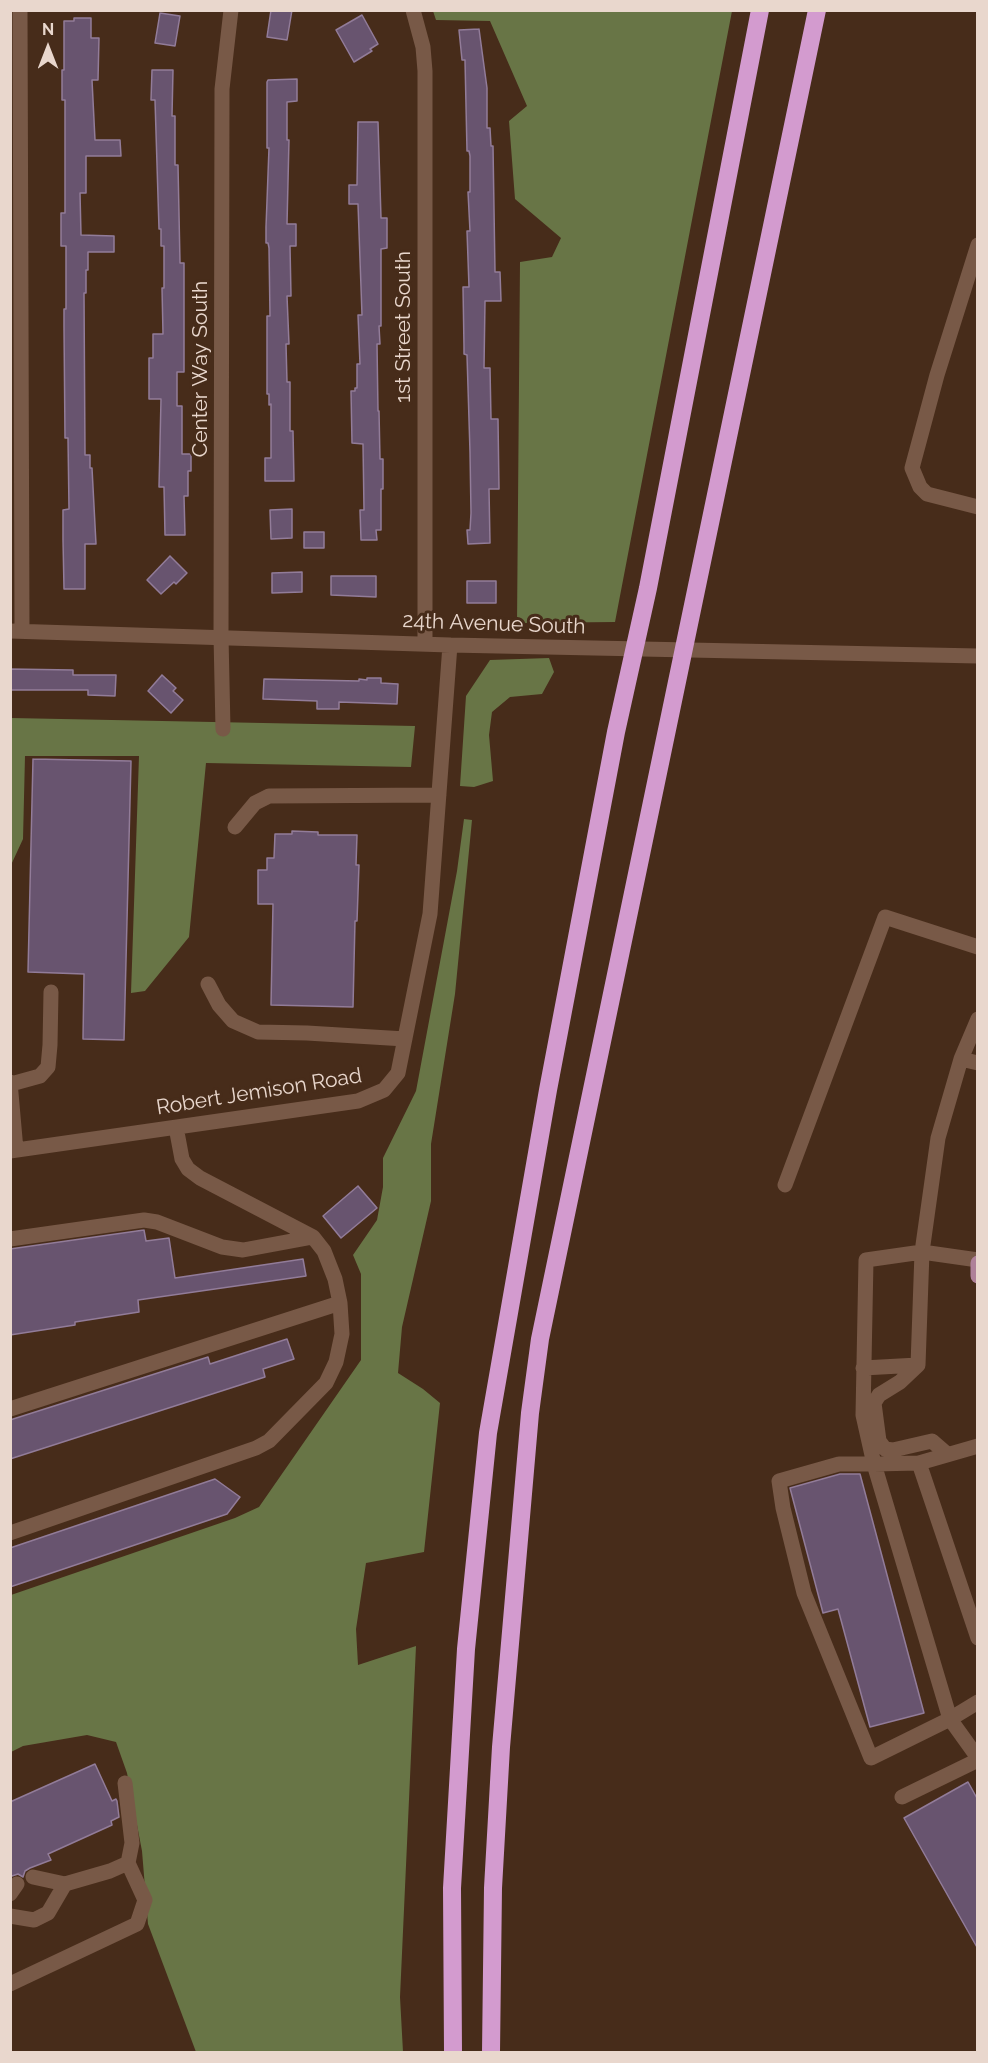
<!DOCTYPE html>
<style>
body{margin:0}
#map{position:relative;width:988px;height:2063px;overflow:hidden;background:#472c1a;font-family:Raleway,sans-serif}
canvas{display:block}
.frame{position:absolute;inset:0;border:12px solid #e9d7cd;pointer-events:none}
.north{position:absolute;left:18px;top:18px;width:60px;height:60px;-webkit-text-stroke:4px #472c1a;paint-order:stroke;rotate:0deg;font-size:16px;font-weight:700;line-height:24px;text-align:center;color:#e9d7cd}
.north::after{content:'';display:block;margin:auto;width:21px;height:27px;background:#e9d7cd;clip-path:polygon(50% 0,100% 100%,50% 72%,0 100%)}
</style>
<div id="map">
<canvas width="988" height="2063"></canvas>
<div class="frame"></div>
<div class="north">N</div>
</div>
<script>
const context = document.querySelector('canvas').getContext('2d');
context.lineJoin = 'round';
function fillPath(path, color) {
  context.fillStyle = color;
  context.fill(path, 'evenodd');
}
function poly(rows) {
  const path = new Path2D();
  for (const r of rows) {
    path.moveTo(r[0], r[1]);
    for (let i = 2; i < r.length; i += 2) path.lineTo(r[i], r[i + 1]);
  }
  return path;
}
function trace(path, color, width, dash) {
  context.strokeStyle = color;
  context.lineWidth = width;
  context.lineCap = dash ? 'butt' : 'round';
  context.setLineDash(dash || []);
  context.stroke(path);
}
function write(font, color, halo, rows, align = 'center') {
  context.font = font + ' Raleway,sans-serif';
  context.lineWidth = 6;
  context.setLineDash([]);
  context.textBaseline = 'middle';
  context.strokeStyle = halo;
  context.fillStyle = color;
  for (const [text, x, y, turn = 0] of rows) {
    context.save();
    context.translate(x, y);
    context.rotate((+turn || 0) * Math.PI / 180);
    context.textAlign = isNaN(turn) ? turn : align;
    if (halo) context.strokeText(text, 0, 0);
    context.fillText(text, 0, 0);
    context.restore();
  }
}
fillPath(poly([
 [433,11,732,11,615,622,517,623,520,262,552,257,561,238,515,199,509,121,527,106,490,21,436,20],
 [549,658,554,672,542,694,510,697,492,712,489,735,493,781,474,787,460,786,466,696,490,660],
 [11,718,415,726,411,767,206,763,189,937,145,991,131,993,139,756,25,756,23,839,11,865],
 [464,819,472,820,455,994,431,1144,431,1201,402,1327,398,1373,423,1389,440,1403,424,1552,366,1563,356,1629,358,1665,416,1646,400,1997,403,2052,196,2052,148,1924,142,1851,127,1773,116,1742,87,1735,23,1746,11,1752,11,1595,235,1518,259,1507,361,1360,361,1274,353,1255,377,1220,383,1187,383,1158,416,1091,457,871]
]), '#687546');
const building = poly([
 [271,10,292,10,287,40,267,37,271,10],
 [160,13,180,16,175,46,155,43,160,13],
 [362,15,378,44,370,49,372,51,354,62,336,30,362,15],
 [74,18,91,18,91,38,99,38,98,80,92,80,95,140,120,140,121,156,86,156,86,193,80,193,81,235,114,236,114,252,88,252,88,270,86,270,86,293,84,293,85,455,90,455,90,468,92,468,96,544,85,544,85,589,64,589,63,540,63,510,69,509,68,438,65,438,64,327,64,309,66,309,66,246,61,246,61,213,65,213,65,100,62,100,62,70,64,70,64,21,74,21,74,18],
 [479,29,487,88,487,128,490,128,491,146,493,146,495,272,500,272,501,301,485,301,484,368,490,368,491,419,498,419,499,489,489,489,490,543,468,544,467,530,470,530,471,513,470,452,467,355,464,354,464,347,463,287,469,287,467,231,470,231,468,192,470,192,470,156,469,151,467,151,465,60,462,60,459,30,479,29],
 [152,70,173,70,172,116,175,116,175,165,178,165,180,263,184,263,184,372,177,372,177,406,182,406,182,454,191,454,191,471,188,471,188,496,184,496,185,535,165,535,164,487,159,487,161,399,149,399,149,358,153,358,153,334,163,334,162,288,164,288,164,246,161,246,161,229,159,229,155,100,151,100,152,70],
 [297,79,297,101,287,102,287,140,289,140,287,224,296,224,296,246,290,246,291,296,287,296,289,344,286,344,287,382,290,382,290,431,293,431,294,481,265,481,265,458,271,458,271,404,269,405,269,394,267,394,267,316,270,316,269,248,268,243,266,243,266,227,269,148,267,148,267,82,268,80,297,79],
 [358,122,378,122,381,218,387,218,387,248,381,249,381,326,379,326,380,344,377,344,378,411,379,411,380,459,383,459,383,489,381,489,381,530,376,530,377,540,361,540,360,510,364,510,363,444,352,443,351,391,355,391,355,388,357,388,357,364,360,364,358,315,362,315,358,204,349,204,349,185,357,185,358,122],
 [292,509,292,538,271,539,270,510,292,509],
 [304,532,324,532,324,548,304,548,304,532],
 [170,556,187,573,176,584,174,582,161,594,147,580,170,556],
 [302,572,302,592,272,593,272,573,302,572],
 [331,576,376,576,376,597,331,595,331,576],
 [467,581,496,581,496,603,467,603,467,581],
 [10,669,73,670,73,675,116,675,115,696,88,695,88,690,10,690,10,669],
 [162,675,176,688,173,691,183,700,171,713,148,691,162,675],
 [367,678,381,678,381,683,398,684,397,704,339,702,339,709,317,709,317,701,263,699,264,679,359,681,359,679,367,680,367,678],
 [33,759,131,761,124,1040,83,1039,84,974,28,972,33,759],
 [292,831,318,832,318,835,357,835,356,865,359,865,357,921,355,921,353,1007,271,1005,273,904,258,904,258,870,267,870,267,858,274,858,275,834,292,834,292,831],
 [358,1186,377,1208,341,1238,323,1216,358,1186],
 [144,1230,146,1241,169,1238,175,1278,303,1259,306,1276,138,1300,139,1312,75,1322,75,1325,10,1335,10,1249,144,1230],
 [287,1339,294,1359,263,1369,265,1377,10,1459,10,1420,208,1357,210,1364,287,1339],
 [840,1474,860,1474,924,1713,870,1727,838,1609,823,1613,790,1488,840,1474],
 [215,1479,240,1497,227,1514,10,1587,10,1548,215,1479],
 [95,1764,112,1801,116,1799,117,1801,119,1817,111,1821,112,1825,48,1854,51,1860,30,1868,25,1871,23,1877,18,1874,12,1876,10,1873,10,1802,95,1764],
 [968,1782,978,1800,978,1949,904,1818,968,1782]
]);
fillPath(building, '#68546f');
trace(building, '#927c99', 1.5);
trace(poly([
 [20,10,22,631],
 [413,10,423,47,425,71,425,644],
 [978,245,937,375,912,468,920,487,927,494,978,507],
 [10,631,450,645,978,656],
 [223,729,221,636,222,89,231,10],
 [235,827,255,803,269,796,439,795],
 [208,984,219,1005,233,1021,258,1032,307,1033,405,1039],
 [978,1019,961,1059,978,1063],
 [961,1059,938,1138,922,1252,978,1260],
 [10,1082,16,1150],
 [11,1084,40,1076,48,1067,50,1045,51,992],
 [10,1151,358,1101,384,1090,398,1073,430,914,450,645],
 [785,1185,885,917,978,947],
 [10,1239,144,1220,157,1222,222,1247,243,1250,313,1237],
 [863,1368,918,1365],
 [10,1409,340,1303],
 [947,1454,932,1441,893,1450,885,1449,879,1441,874,1403,879,1395,900,1382,918,1365,922,1252,866,1260,863,1415,874,1464,919,1463,978,1446],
 [919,1463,978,1638],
 [839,1464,874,1464,950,1719,871,1758,804,1593,783,1508,779,1481,839,1464],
 [10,1533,256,1448,269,1441,326,1383,336,1362,342,1334,340,1303,335,1279,324,1251,313,1237,200,1178,188,1169,182,1159,176,1127],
 [978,1702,950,1719,978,1758],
 [125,1783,132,1843,128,1863],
 [902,1797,978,1760],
 [33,1877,65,1884],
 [10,1894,17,1884],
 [10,1916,34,1920,48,1913,65,1884,110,1871,128,1863,145,1900,137,1924,10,1984]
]), '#785947', 15);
trace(poly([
 [978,1263,978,1276]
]), '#af8199', 15);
trace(poly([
 [453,2052,452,1888,466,1649,488,1433,548,1090,616,732,648,588,760,10],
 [491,2052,493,1888,501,1747,530,1413,540,1339,817,10]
]), '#d39bcf', 18);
write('21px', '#e9d7cd', '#472c1a', [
 ["1st Street South",404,327,-90],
 ["Center Way South",201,369,-90],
 ["24th Avenue South",494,624,2],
 ["Robert Jemison Road",259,1092,-9]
]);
</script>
